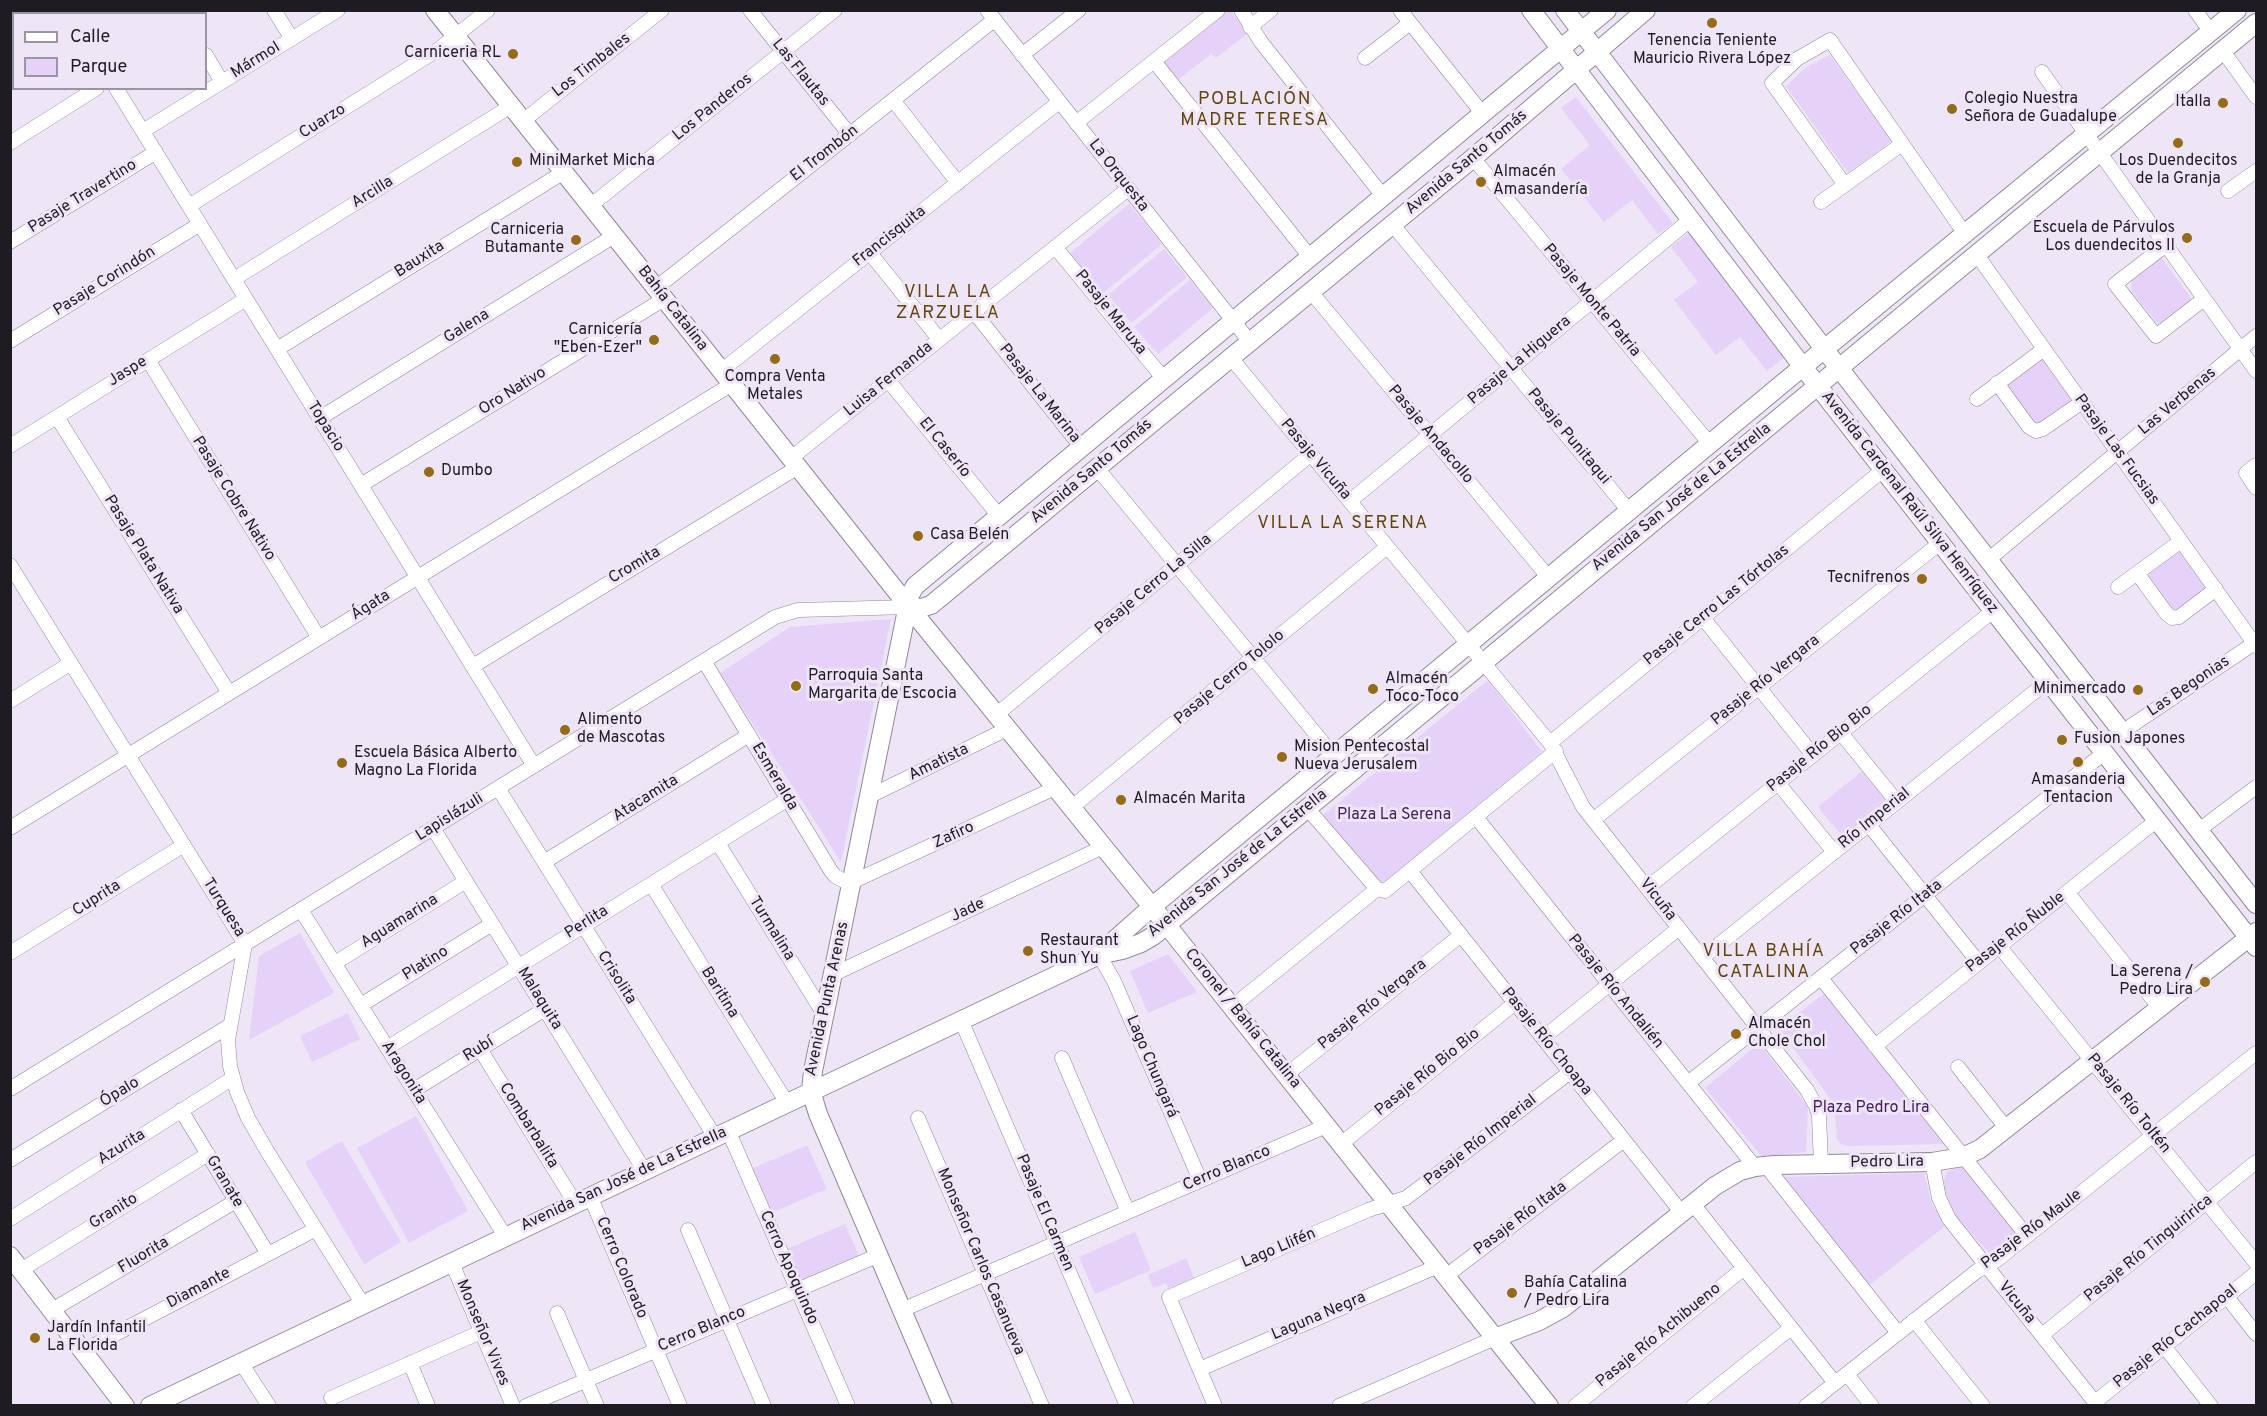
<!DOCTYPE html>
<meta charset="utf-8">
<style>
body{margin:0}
#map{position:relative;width:2267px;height:1416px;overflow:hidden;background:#eee5f7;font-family:Overpass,sans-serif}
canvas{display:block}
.frame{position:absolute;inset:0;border:12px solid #1f1b22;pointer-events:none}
.legend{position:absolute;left:12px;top:12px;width:195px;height:78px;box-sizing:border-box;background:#eee5f7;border:2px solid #9b94a2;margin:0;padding:8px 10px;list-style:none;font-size:18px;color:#1f1b22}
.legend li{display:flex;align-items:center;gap:12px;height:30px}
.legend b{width:30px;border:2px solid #9b94a2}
</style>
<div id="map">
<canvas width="2267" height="1416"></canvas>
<div class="frame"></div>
<ul class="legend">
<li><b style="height:8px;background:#fff"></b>Calle</li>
<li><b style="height:16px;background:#e6d2f9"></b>Parque</li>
</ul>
</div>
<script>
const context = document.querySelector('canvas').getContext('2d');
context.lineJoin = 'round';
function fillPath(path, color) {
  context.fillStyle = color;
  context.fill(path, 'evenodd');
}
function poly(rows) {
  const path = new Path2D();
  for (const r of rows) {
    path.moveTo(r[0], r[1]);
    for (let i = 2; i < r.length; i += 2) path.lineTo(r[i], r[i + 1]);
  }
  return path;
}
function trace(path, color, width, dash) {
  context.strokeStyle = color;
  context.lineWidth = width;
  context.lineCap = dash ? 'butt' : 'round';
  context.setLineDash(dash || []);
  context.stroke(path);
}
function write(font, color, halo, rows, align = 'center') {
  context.font = font + ' Overpass,sans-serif';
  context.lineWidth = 6;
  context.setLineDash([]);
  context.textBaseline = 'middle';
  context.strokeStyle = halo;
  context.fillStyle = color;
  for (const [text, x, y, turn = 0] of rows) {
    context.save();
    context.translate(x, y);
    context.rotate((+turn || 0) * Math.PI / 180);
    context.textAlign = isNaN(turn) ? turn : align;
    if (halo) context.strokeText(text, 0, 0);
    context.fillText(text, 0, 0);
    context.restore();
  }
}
fillPath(poly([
 [1227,11,1231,11,1248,33,1216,58,1211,54,1177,81,1161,61],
 [1830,55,1892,141,1848,173,1786,86,1805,68],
 [1576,97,1673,223,1658,234,1632,200,1604,222,1561,169,1590,145,1561,108],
 [1129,204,1162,244,1103,293,1069,254],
 [1689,233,1785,357,1767,371,1740,337,1716,355,1674,300,1698,282,1671,247],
 [1164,249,1187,277,1131,323,1108,295],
 [2161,257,2194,302,2166,324,2157,323,2132,292,2131,280],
 [1190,280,1213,308,1158,354,1134,327],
 [2043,358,2073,399,2072,405,2039,427,2032,426,2006,388,2006,381],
 [2179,551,2209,591,2179,613,2171,613,2148,580,2149,572],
 [891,619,841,862,720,673,790,627],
 [1488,680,1542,752,1385,882,1380,882,1322,816],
 [1862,771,1886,800,1842,836,1818,807],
 [300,933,334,993,249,1040,259,956],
 [1168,954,1197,992,1148,1013,1130,971],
 [1826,992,1946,1144,1848,1146,1841,1144,1837,1139,1834,1104,1779,1028],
 [348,1013,360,1039,312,1062,300,1036],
 [1759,1043,1808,1107,1806,1152,1762,1157,1705,1088],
 [416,1116,468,1211,409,1243,357,1148],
 [342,1141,401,1242,364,1264,305,1162],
 [807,1145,827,1189,771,1213,751,1169],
 [1962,1165,2017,1231,2016,1238,1997,1254,1990,1254,1950,1210,1942,1185,1947,1172],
 [1924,1173,1932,1205,1948,1224,1868,1286,1784,1177],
 [845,1224,859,1256,801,1282,787,1249],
 [1135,1232,1151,1270,1095,1294,1079,1257],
 [1186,1258,1195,1280,1170,1292,1166,1283,1153,1288,1148,1275]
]), '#e6d2f9');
const street = poly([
 [178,10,180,14],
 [274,10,292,39],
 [750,10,850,135],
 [987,10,1250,342],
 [1241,10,1261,42,1383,196],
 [1400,10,1483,114],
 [2195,10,2211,32],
 [59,14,64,10],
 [1250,27,1271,10],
 [10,44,14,42],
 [2223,51,2256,97],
 [206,55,222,82],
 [1022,55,1079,10],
 [1365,58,1410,23],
 [1154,61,1310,257],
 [2042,72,2256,371],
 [116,88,534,766],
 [893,100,958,183],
 [523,121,662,10],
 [1076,123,1218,10],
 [143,131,338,10],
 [10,143,97,88],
 [1473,158,1710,444],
 [1845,185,1772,83,1797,59,1830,40,1965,234],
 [2228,191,2256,171],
 [1821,202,1902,144],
 [189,206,439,49,488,10],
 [590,206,835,10],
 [1392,224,1629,511],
 [10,242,156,152],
 [2166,245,2115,284,2156,336,2204,299],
 [1055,247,1164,379],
 [870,253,939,339],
 [1977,255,2256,646],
 [234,279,511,106],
 [656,288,994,20],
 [1311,292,1549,578],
 [974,312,1082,448],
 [10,341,200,224],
 [277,349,564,172],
 [1231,358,1550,743,1583,807,1807,1090,1816,1106,1819,1116,1821,1164],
 [148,360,319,638],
 [721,371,1059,102],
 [888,380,999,516],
 [1997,383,2029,427,2036,431,2043,429,2082,402],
 [1977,399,2044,349],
 [57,417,229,693],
 [320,418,614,236],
 [10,446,246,299],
 [791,458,1128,189],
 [2256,465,2246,473,2256,488],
 [1097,468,1334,756],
 [361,485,664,299],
 [1350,501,1690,220],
 [1988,560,2256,336],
 [10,565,245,944,228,1040,230,1066,237,1092,248,1118,267,1151,362,1303],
 [2137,573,2167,614,2172,618,2179,617,2216,589],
 [2118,587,2181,541],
 [1703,618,1813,755],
 [704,661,831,871,835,876,846,882,852,882,1055,788],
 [473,666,798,467],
 [10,701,71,663],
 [996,715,1311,454],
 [2122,732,2256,642],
 [1841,733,1897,802],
 [1550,743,1883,470],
 [1778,783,1834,852],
 [498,788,715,1137],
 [870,796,1007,729],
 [1071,808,1387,547],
 [1307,808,1377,889,1385,891,1556,751],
 [1476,817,1755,1167],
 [1593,820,1940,543],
 [1869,825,1979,963],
 [10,828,732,384],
 [433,828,644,1170],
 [2199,830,2256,787],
 [718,843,825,1016],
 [544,862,749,735],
 [1410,871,1682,1213],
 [651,884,787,1103],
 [1647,888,1993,611],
 [2067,892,2160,1008],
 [301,910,505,1236],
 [1999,946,2256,1263],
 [10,953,184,845],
 [1099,955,1114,981,1200,1180],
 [1702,958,2048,681],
 [335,963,466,881],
 [834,974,1103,847],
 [1821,978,2027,1236],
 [361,1005,492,924],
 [1232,1007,1377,889],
 [961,1020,1127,1406],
 [1543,1038,1679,928],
 [1875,1046,2157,820],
 [387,1048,788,799],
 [480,1049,575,1203],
 [1062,1058,1128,1212],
 [1958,1067,2007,1129],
 [1286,1075,1461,935],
 [1688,1083,2104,753],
 [10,1089,775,617,798,610,909,607],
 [414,1090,545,1009],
 [181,1110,268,1254],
 [918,1118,1042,1406],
 [728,1130,848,1406],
 [1341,1144,1515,1003],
 [10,1160,229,1026],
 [1932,1162,1939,1198,1949,1219,2098,1406],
 [1766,1166,1898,1333],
 [590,1196,680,1406],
 [1693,1204,1835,1383],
 [10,1219,233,1078],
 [688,1230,764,1406],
 [451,1261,513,1406],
 [21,1270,208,1154],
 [1446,1276,1624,1140],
 [2227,1297,2256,1334],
 [52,1310,236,1201],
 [902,1310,1326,1126],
 [557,1313,597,1406],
 [1914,1320,1983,1406],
 [2042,1335,2256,1162],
 [2164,1346,2211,1406],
 [83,1351,316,1229],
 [240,1361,269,1406],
 [410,1363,428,1406],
 [1200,1369,1438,1266],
 [1847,1374,1872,1406],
 [331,1398,481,1332],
 [2095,1402,2256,1273],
 [526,1406,879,1255],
 [1215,1406,1169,1297,1368,1210,1406,1198,1570,1072],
 [1339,1406,1495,1338],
 [1575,1406,1744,1268],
 [1693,1406,1791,1328],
 [1806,1406,1977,1271,1997,1260,2256,1053]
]);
const secondary = poly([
 [435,10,909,607,1166,924,1549,1406],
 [1531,10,1803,367,2256,947],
 [1565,10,1825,350,2256,904],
 [909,607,921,608,931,605,1473,158,1646,10],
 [1100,953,1154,905,1788,379,2237,10],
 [10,1256,125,1406],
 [1495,1338,1539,1321,1563,1308,1715,1186,1740,1171,1755,1167,1774,1165,1932,1162,1963,1157,1980,1149,2256,932],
 [150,1406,1099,955,1122,950,1141,943,1153,936,2256,23],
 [943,1406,818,1114,811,1091,813,1071,910,595,915,586,1607,10]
]);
trace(street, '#918999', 15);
trace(secondary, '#918999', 20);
trace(street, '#fff', 14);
trace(secondary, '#fff', 18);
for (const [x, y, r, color] of [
 [1712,23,6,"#946b16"],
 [513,54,6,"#946b16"],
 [2223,103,6,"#946b16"],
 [1952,109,6,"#946b16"],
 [2178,143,6,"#946b16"],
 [517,162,6,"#946b16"],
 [1481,182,6,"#946b16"],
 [2187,238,6,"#946b16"],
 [576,240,6,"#946b16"],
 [654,340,6,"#946b16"],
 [775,359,6,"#946b16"],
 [429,472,6,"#946b16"],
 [918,536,6,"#946b16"],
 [1922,579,6,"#946b16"],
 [796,686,6,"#946b16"],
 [1373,689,6,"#946b16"],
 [2138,690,6,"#946b16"],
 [565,730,6,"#946b16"],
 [2062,740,6,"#946b16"],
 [1282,757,6,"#946b16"],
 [2078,762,6,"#946b16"],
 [342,763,6,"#946b16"],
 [1121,800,6,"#946b16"],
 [1028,951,6,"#946b16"],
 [2205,982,6,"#946b16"],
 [1736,1034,6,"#946b16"],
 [1512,1293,6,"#946b16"],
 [35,1338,6,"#946b16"]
]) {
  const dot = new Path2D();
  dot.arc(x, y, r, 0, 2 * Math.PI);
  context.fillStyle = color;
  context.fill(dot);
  trace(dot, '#eee5f7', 2);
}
write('16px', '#1f1b22', '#eee5f7', [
 ["Tenencia Teniente",1712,42,"center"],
 ["Mauricio Rivera López",1712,60,"center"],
 ["Carniceria RL",501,54,"right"],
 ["Colegio Nuestra",1964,100],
 ["Señora de Guadalupe",1964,118],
 ["Italla",2211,103,"right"],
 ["MiniMarket Micha",529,162],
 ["Los Duendecitos",2178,162,"center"],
 ["de la Granja",2178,180,"center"],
 ["Almacén",1493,173],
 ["Amasandería",1493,191],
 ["Escuela de Párvulos",2175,229,"right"],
 ["Los duendecitos II",2175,247,"right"],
 ["Carniceria",564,231,"right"],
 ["Butamante",564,249,"right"],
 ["Carnicería",642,331,"right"],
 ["\"Eben-Ezer\"",642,349,"right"],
 ["Compra Venta",775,378,"center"],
 ["Metales",775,396,"center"],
 ["Dumbo",441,472],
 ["Casa Belén",930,536],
 ["Tecnifrenos",1910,579,"right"],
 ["Parroquia Santa",808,677],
 ["Margarita de Escocia",808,695],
 ["Almacén",1385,680],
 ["Toco-Toco",1385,698],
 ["Minimercado",2126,690,"right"],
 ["Alimento",577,721],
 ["de Mascotas",577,739],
 ["Fusion Japones",2074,740],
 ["Mision Pentecostal",1294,748],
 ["Nueva Jerusalem",1294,766],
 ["Escuela Básica Alberto",354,754],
 ["Magno La Florida",354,772],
 ["Amasanderia",2078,781,"center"],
 ["Tentacion",2078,799,"center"],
 ["Almacén Marita",1133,800],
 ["Restaurant",1040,942],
 ["Shun Yu",1040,960],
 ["La Serena /",2193,973,"right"],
 ["Pedro Lira",2193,991,"right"],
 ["Almacén",1748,1025],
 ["Chole Chol",1748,1043],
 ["Bahía Catalina",1524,1284],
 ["/ Pedro Lira",1524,1302],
 ["Jardín Infantil",47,1329],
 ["La Florida",47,1347]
], 'left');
write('16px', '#1f1b22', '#eee5f7', [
 ["Mármol",256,61,-32],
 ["Los Timbales",592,66,-38],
 ["Las Flautas",800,73,51],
 ["Los Panderos",713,108,-39],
 ["Cuarzo",323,122,-32],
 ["El Trombón",825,154,-38],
 ["Avenida Santo Tomás",1467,163,-40],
 ["La Orquesta",1118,176,52],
 ["Arcilla",373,193,-32],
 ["Pasaje Travertino",83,197,-32],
 ["Francisquita",890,237,-38],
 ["Bauxita",420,260,-32],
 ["Pasaje Corindón",105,282,-32],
 ["Pasaje Monte Patria",1591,301,50],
 ["Bahía Catalina",672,309,52],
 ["Pasaje Maruxa",1110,313,51],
 ["Galena",467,327,-32],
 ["Pasaje La Higuera",1520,361,-40],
 ["Jaspe",128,372,-32],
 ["Luisa Fernanda",889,380,-39],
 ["Oro Nativo",513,392,-32],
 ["Pasaje La Marina",1039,394,52],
 ["Las Verbenas",2178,402,-40],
 ["Topacio",325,427,58],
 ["Pasaje Andacollo",1430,435,50],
 ["Pasaje Punitaqui",1568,437,50],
 ["El Caserío",944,448,51],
 ["Pasaje Las Fucsias",2116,450,54],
 ["Pasaje Vicuña",1315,460,50],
 ["Avenida Santo Tomás",1092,472,-40],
 ["Avenida San José de La Estrella",1682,498,-39],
 ["Pasaje Cobre Nativo",233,499,58],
 ["Avenida Cardenal Raúl Silva Henríquez",1909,503,52],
 ["Pasaje Plata Nativa",143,555,58],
 ["Cromita",635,566,-31],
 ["Pasaje Cerro La Silla",1154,585,-40],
 ["Ágata",371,606,-32],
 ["Pasaje Cerro Las Tórtolas",1717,606,-39],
 ["Pasaje Cerro Tololo",1230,678,-40],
 ["Pasaje Río Vergara",1766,681,-39],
 ["Las Begonias",2189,687,-34],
 ["Pasaje Río Bio Bio",1820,749,-39],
 ["Amatista",939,763,-26],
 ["Esmeralda",774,777,59],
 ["Atacamita",646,799,-32],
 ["Lapislázuli",450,818,-32],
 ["Río Imperial",1875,819,-39],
 ["Zafiro",954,836,-25],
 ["Avenida San José de La Estrella",1238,864,-39],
 ["Cuprita",97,899,-32],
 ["Vicuña",1657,900,52],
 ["Turquesa",223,908,58],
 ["Jade",968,911,-25],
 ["Pasaje Río Itata",1897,918,-38],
 ["Aguamarina",400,922,-32],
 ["Perlita",587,923,-32],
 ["Turmalina",771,929,58],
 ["Pasaje Río Ñuble",2016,933,-38],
 ["Platino",426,964,-32],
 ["Crisolita",616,978,58],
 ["Pasaje Río Andalién",1615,992,51],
 ["Baritina",719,993,58],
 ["Malaquita",539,999,58],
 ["Avenida Punta Arenas",828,999,-78],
 ["Pasaje Río Vergara",1373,1005,-39],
 ["Coronel / Bahía Catalina",1242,1019,51],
 ["Pasaje Río Choapa",1546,1042,51],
 ["Rubí",479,1050,-32],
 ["Lago Chungará",1151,1067,67],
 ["Aragonita",403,1073,58],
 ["Pasaje Río Bio Bio",1428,1073,-39],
 ["Ópalo",120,1093,-31],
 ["Pasaje Río Toltén",2128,1104,51],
 ["Combarbalita",528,1126,58],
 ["Pasaje Río Imperial",1481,1141,-38],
 ["Azurita",122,1148,-32],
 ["Pedro Lira",1887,1163,-1],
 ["Cerro Blanco",1227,1169,-23],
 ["Avenida San José de La Estrella",624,1180,-25],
 ["Granate",224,1182,59],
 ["Granito",114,1212,-32],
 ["Pasaje El Carmen",1044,1213,67],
 ["Pasaje Río Itata",1521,1219,-37],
 ["Pasaje Río Maule",2032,1230,-37],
 ["Lago Llifén",1279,1249,-23],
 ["Pasaje Río Tinguiririca",2149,1249,-39],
 ["Fluorita",144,1256,-31],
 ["Monseñor Carlos Casanueva",980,1262,67],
 ["Cerro Colorado",621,1268,67],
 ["Cerro Apoquindo",788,1268,66],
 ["Diamante",199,1289,-28],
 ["Vicuña",2016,1303,51],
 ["Laguna Negra",1319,1317,-23],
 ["Cerro Blanco",702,1330,-23],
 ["Monseñor Vives",482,1333,67],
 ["Pasaje Río Achibueno",1659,1336,-39],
 ["Pasaje Río Cachapoal",2176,1337,-39]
]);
write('16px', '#441a61', '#eee5f7', [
 ["Plaza La Serena",1394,816],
 ["Plaza Pedro Lira",1871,1109]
]);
context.letterSpacing = '1.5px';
write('18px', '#614409', '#eee5f7', [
 ["POBLACIÓN",1255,100],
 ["MADRE TERESA",1255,121],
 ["VILLA LA",948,293],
 ["ZARZUELA",948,314],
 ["VILLA LA SERENA",1343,524],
 ["VILLA BAHÍA",1764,952],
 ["CATALINA",1764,973]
]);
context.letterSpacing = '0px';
</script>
